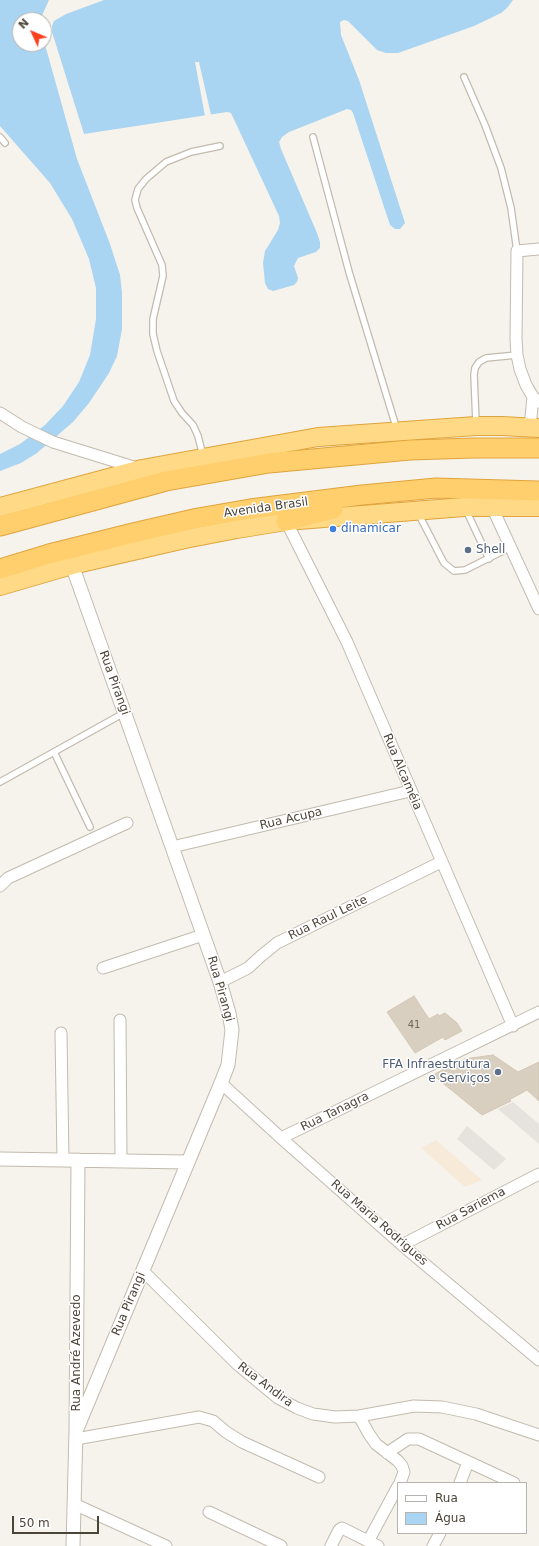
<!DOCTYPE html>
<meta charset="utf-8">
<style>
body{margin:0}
#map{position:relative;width:539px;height:1546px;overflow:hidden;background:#f6f3ec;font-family:"DejaVu Sans",sans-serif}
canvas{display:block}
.legend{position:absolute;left:397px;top:1482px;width:130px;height:52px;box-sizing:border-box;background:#fff;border:1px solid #b7b4b0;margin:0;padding:5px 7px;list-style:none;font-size:12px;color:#4b4439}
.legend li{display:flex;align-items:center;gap:8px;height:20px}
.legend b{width:20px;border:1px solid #b7b4b0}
.north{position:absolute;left:12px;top:12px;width:40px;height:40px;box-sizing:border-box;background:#fff;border:1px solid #b7b4b0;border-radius:50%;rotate:314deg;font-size:11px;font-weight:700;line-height:16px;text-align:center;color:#4b4439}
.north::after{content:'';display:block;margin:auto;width:14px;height:18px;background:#fc3f1d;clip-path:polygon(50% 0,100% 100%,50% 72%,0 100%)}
.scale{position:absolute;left:12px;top:1516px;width:87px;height:18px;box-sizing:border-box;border:2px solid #4b4439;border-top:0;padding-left:5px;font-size:12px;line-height:14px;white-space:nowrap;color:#4b4439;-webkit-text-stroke:3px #fff;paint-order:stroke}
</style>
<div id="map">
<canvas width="539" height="1546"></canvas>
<ul class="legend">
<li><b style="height:5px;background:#fff"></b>Rua</li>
<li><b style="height:11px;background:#a9d4f2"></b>Água</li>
</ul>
<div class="north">N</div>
<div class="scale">50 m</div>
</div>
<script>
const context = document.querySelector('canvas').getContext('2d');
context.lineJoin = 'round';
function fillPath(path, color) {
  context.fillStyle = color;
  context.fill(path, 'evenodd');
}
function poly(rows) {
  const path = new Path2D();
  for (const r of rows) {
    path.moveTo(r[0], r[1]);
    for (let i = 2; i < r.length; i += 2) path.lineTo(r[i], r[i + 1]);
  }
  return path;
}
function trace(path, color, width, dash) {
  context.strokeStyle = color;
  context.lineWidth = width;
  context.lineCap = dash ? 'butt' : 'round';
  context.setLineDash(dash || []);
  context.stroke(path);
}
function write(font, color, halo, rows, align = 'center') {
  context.font = font + ' "DejaVu Sans",sans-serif';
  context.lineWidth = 3;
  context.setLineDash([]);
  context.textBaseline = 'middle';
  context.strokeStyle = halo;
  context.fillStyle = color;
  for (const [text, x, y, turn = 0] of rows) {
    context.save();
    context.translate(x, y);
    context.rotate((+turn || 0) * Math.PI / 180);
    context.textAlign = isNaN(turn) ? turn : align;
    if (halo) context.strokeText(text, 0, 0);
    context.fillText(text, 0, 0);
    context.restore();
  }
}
fillPath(poly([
 [436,1140,482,1180,465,1187,421,1148]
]), '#f7ead8');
fillPath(poly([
 [513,1102,539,1124,539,1144,498,1109],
 [467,1126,506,1159,494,1170,457,1139]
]), '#e6e2dd');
fillPath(poly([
 [0,0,49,0,40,20,20,20,20,44,44,44,44,41,77,159,110,244,120,275,122,292,122,329,117,356,109,373,89,403,73,422,37,453,21,463,0,471,0,454,20,444,45,425,63,406,79,382,90,355,96,319,96,288,89,259,72,219,50,183,0,126],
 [104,0,513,0,507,8,501,13,474,26,398,53,386,53,377,50,348,21,344,20,340,22,341,35,359,80,405,223,400,229,395,229,390,225,353,113,351,110,347,109,289,132,282,137,279,142,281,149,317,233,320,242,320,248,316,252,298,258,294,266,298,278,297,282,294,285,273,291,268,289,265,283,263,263,265,251,278,230,280,223,279,216,231,113,227,112,84,134,52,32,52,26,54,21,66,14]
]), '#a9d4f2');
fillPath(poly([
 [195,62,199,62,211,115,205,116]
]), '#f6f3ec');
const building = poly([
 [414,996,429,1019,438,1014,439,1016,445,1013,457,1023,462,1031,445,1040,443,1037,415,1053,387,1012,414,996],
 [493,1055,518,1072,539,1062,539,1101,527,1090,509,1100,511,1101,482,1115,433,1075,448,1067,449,1068,464,1059,493,1055]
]);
fillPath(building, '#d8cfc1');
trace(building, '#d3c7b4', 1);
const service = poly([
 [464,77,485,125,501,168,511,208,517,251],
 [0,137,5,143],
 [313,137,349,272,397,430],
 [476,423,474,375,475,368,479,362,486,358,517,355],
 [203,456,198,436,193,425,182,413,174,401,157,351,153,334,153,319,163,276,162,265,137,208,135,200,138,189,146,179,166,162,191,152,220,146],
 [466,510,489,559],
 [418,513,444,563,454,571,465,570,511,547],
 [54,752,90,827],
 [0,782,124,713]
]);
const minor = poly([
 [539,249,517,251,516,339,517,355,520,369,526,385,533,397,539,402],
 [0,413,22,427,53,442,140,469],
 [530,427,533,397],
 [492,507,539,609],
 [286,521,347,642,513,1026],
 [172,847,410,791],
 [0,886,8,878,127,823],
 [103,968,203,935],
 [220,982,248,968,261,956,277,943,441,862],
 [120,1020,121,1161],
 [61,1033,63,1160],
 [221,1083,281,1138,402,1245,539,1360],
 [281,1138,539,1012],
 [402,1245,539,1174],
 [143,1271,237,1364,278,1398,297,1408,313,1414,335,1417,359,1416,414,1406,442,1407,476,1414,539,1435],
 [359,1416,369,1434,376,1444,398,1461,402,1466,404,1472,400,1483],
 [76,1439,199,1417,213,1421,226,1432,242,1442,319,1477],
 [387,1453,408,1439,419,1439,514,1483],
 [460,1483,468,1462],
 [74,1504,166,1546],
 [209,1512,281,1546],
 [371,1536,398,1486],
 [331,1546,339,1530,342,1528,378,1546],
 [433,1546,440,1533]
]);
const tertiary = poly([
 [72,565,220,982,229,1013,232,1030,228,1065,221,1083,76,1431],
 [0,1159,188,1162],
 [73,1546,76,1431,78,1160]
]);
const trunk = poly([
 [0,507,142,469,318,437,476,426,502,426,539,428],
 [0,586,72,565,185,539,237,529,286,521,464,507,539,507]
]);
const motorway = poly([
 [286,521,333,509],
 [0,526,166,481,269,463,410,450,474,448,539,448],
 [0,569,49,554,133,533,198,518,250,509,362,495,436,488,539,491]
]);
trace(service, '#c2bbae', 8);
trace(minor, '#c2bbae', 13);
trace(tertiary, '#c2bbae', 15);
trace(trunk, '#e0a43c', 20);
trace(motorway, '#e0a43c', 21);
trace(service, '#fff', 5.5);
trace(minor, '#fff', 11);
trace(tertiary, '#fff', 13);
trace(trunk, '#ffd985', 18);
trace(motorway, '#ffcf6e', 19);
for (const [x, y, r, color] of [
 [333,529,4,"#3f7fe0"],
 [468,550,4,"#5c6f8a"],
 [498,1072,4,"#5c6f8a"]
]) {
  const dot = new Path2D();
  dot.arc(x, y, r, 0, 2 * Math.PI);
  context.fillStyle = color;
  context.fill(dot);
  trace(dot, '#fff', 1.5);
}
write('10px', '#6e675b', null, [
 ["41",414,1025]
]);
write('12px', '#4b4439', '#fff', [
 ["Avenida Brasil",266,508,-8],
 ["Rua Pirangi",114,683,70],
 ["Rua Alcaméia",402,772,67],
 ["Rua Acupa",291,819,-13],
 ["Rua Raul Leite",328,918,-26],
 ["Rua Pirangi",220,989,74],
 ["Rua Tanagra",335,1112,-26],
 ["Rua Sariema",471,1209,-28],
 ["Rua Maria Rodrigues",379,1223,41],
 ["Rua Pirangi",129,1304,-67],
 ["Rua André Azevedo",77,1353,-90],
 ["Rua Andira",265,1385,37]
]);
write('12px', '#366cbe', '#fff', [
 ["dinamicar",341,529]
], 'left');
write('12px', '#4e5e75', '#fff', [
 ["Shell",476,550],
 ["FFA Infraestrutura",490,1065,"right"],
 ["e Serviços",490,1079,"right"]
], 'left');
</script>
